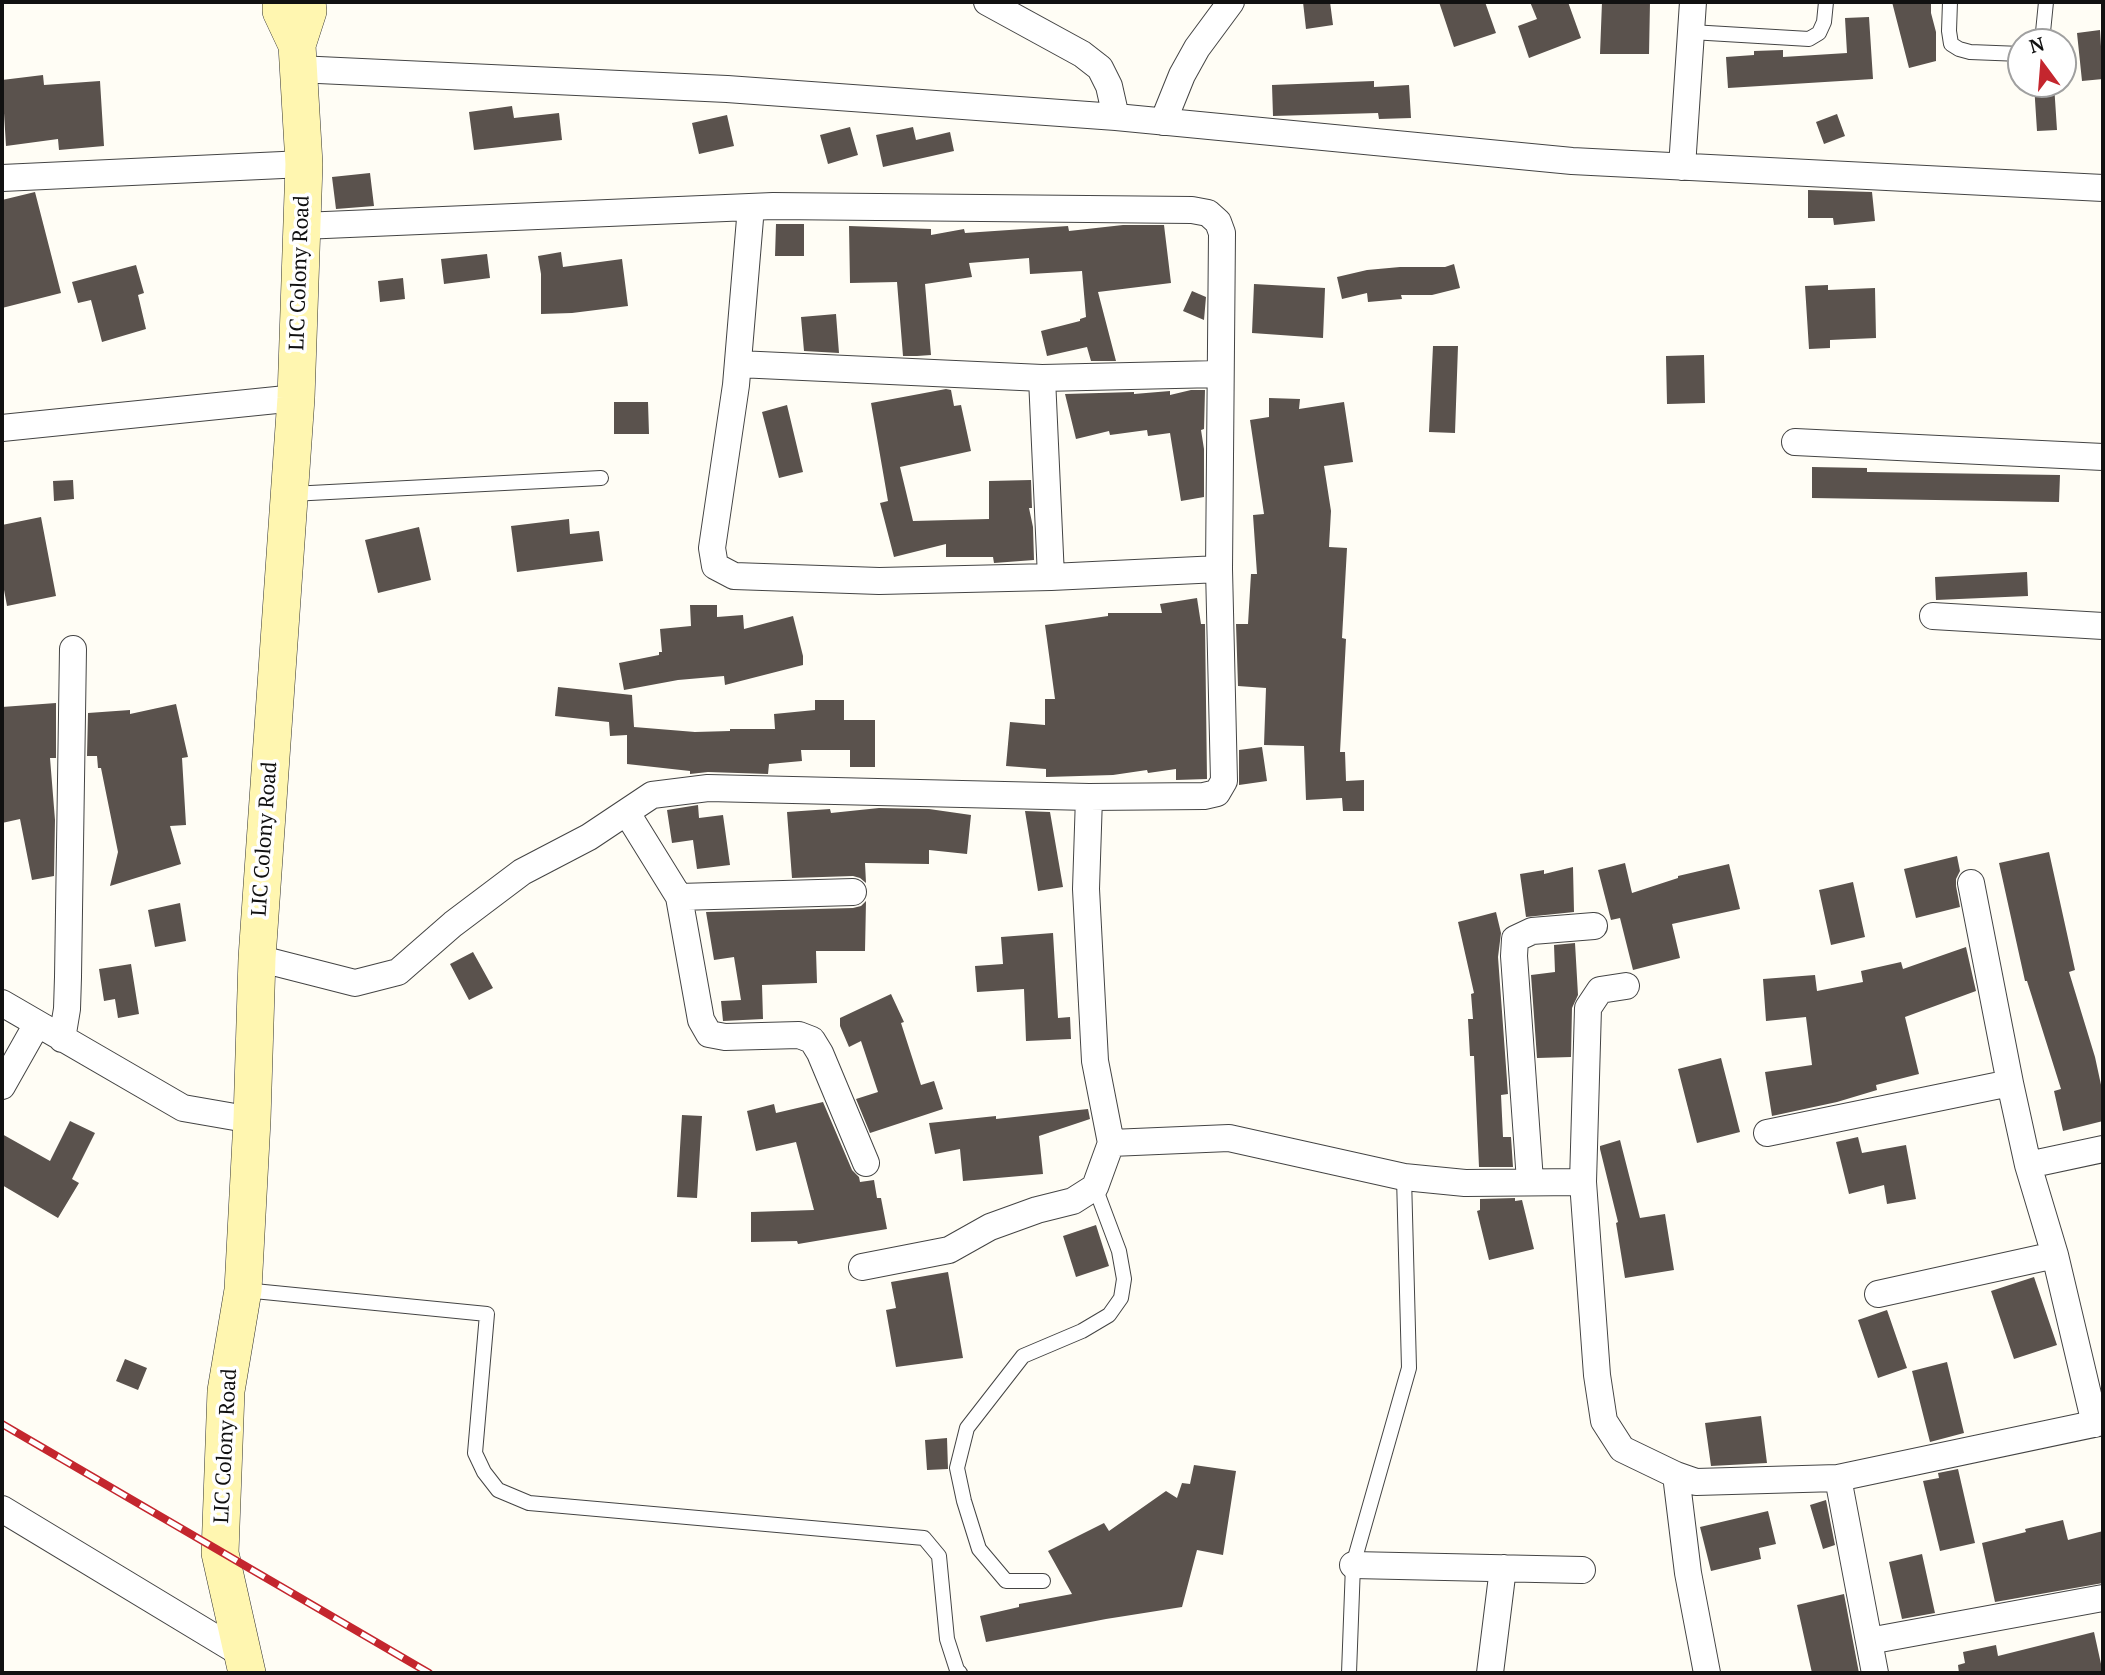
<!DOCTYPE html>
<style>
body{margin:0}
#map{position:relative;width:2105px;height:1675px;overflow:hidden;background:#fffdf5;font-family:"PT Serif",serif}
canvas{display:block}
.frame{position:absolute;inset:0;border:4px solid #111;pointer-events:none}
.north{position:absolute;left:2007px;top:28px;width:70px;height:70px;box-sizing:border-box;background:#fff;border:2px solid #a0a0a0;border-radius:50%;rotate:344deg;font-size:19px;font-weight:700;line-height:28px;text-align:center;color:#111}
.north::after{content:'';display:block;margin:auto;width:24px;height:32px;background:#c4262e;clip-path:polygon(50% 0,100% 100%,50% 72%,0 100%)}
</style>
<div id="map">
<canvas width="2105" height="1675"></canvas>
<div class="frame"></div>
<div class="north">N</div>
</div>
<script>
const context = document.querySelector('canvas').getContext('2d');
context.lineJoin = 'round';
function fillPath(path, color) {
  context.fillStyle = color;
  context.fill(path, 'evenodd');
}
function poly(rows) {
  const path = new Path2D();
  for (const r of rows) {
    path.moveTo(r[0], r[1]);
    for (let i = 2; i < r.length; i += 2) path.lineTo(r[i], r[i + 1]);
  }
  return path;
}
function trace(path, color, width, dash) {
  context.strokeStyle = color;
  context.lineWidth = width;
  context.lineCap = dash ? 'butt' : 'round';
  context.setLineDash(dash || []);
  context.stroke(path);
}
function write(font, color, halo, rows, align = 'center') {
  context.font = font + ' "PT Serif",serif';
  context.lineWidth = 7;
  context.setLineDash([]);
  context.textBaseline = 'middle';
  context.strokeStyle = halo;
  context.fillStyle = color;
  for (const [text, x, y, turn = 0] of rows) {
    context.save();
    context.translate(x, y);
    context.rotate((+turn || 0) * Math.PI / 180);
    context.textAlign = isNaN(turn) ? turn : align;
    if (halo) context.strokeText(text, 0, 0);
    context.fillText(text, 0, 0);
    context.restore();
  }
}
fillPath(poly([
 [1303,2,1330,2,1333,25,1306,29],
 [1439,2,1485,2,1496,33,1454,47],
 [1530,2,1568,2,1581,38,1529,58,1518,26,1537,19],
 [1602,2,1650,2,1649,54,1600,54],
 [1892,2,1931,2,1931,13,1936,32,1936,61,1909,68],
 [1869,17,1873,79,1728,88,1726,57,1754,55,1754,51,1783,50,1783,57,1847,53,1845,18],
 [2100,30,2103,79,2082,81,2077,33],
 [43,75,44,85,100,81,104,146,59,150,58,139,6,146,2,80],
 [1374,81,1374,87,1409,85,1411,118,1379,119,1378,113,1273,116,1272,85],
 [2034,84,2054,84,2057,130,2037,131],
 [512,106,514,118,559,113,562,140,474,150,469,112],
 [1837,114,1845,136,1824,144,1816,122],
 [727,115,734,146,699,154,692,123],
 [850,127,858,155,828,164,820,135],
 [913,127,916,140,950,132,954,151,883,167,876,135],
 [370,173,374,206,336,209,332,177],
 [1808,190,1872,192,1875,221,1834,225,1833,218,1808,218],
 [35,192,61,293,2,308,2,200],
 [776,224,804,224,804,256,775,256],
 [1123,225,1164,225,1171,283,1098,292,1116,361,1091,361,1087,347,1047,356,1041,331,1080,321,1080,319,1086,317,1082,271,1030,274,1029,258,969,263,972,277,925,284,931,355,917,356,903,356,897,282,850,283,849,226,931,229,931,235,964,229,965,233,1068,226,1069,231],
 [561,252,563,267,622,259,628,306,572,313,541,314,541,274,538,256],
 [487,254,490,278,444,284,441,259],
 [1454,264,1460,288,1432,295,1401,295,1402,299,1368,302,1367,293,1342,299,1337,277,1367,270,1400,267,1445,267],
 [136,265,144,293,138,295,146,329,102,342,91,300,78,303,72,282],
 [403,278,405,299,380,302,378,281],
 [1254,284,1325,288,1323,338,1252,333],
 [1828,285,1828,290,1875,288,1876,338,1830,340,1830,348,1809,349,1805,286],
 [1192,291,1206,297,1204,320,1183,311],
 [836,314,839,353,804,351,801,317],
 [1433,346,1458,346,1455,433,1429,432],
 [1704,355,1705,403,1667,404,1666,356],
 [946,389,951,390,954,406,961,405,971,451,900,467,913,521,989,519,989,481,1031,480,1032,508,1029,508,1033,527,1034,560,994,563,993,557,946,557,946,544,894,557,880,503,888,501,871,403],
 [1191,390,1205,390,1204,429,1201,430,1204,449,1204,497,1181,501,1170,433,1148,436,1147,430,1110,435,1109,431,1076,439,1065,394,1134,392,1134,394,1170,391,1170,395],
 [1269,398,1300,399,1299,409,1344,402,1353,462,1324,466,1331,511,1329,547,1347,548,1342,638,1346,639,1340,752,1345,752,1346,781,1364,780,1364,811,1343,811,1342,798,1306,800,1304,746,1264,745,1266,688,1238,686,1236,624,1248,624,1251,574,1257,574,1253,515,1264,514,1250,420,1269,417],
 [614,402,648,402,649,434,614,434],
 [787,405,803,472,779,478,762,412],
 [1812,467,1867,468,1867,472,2060,475,2059,502,1812,498],
 [73,480,74,499,54,501,53,481],
 [41,517,56,596,7,606,2,579,2,525],
 [569,519,570,534,599,531,603,561,517,572,511,526],
 [419,527,431,580,378,593,365,540],
 [2027,572,2028,596,1936,600,1935,577],
 [1197,598,1201,624,1205,624,1207,779,1176,780,1176,769,1148,773,1147,770,1113,775,1046,777,1046,769,1006,766,1010,722,1045,725,1045,699,1055,699,1045,625,1108,616,1108,613,1162,613,1160,604],
 [690,605,717,605,717,617,743,615,744,629,793,616,803,656,803,665,725,685,724,676,678,680,624,690,619,663,659,655,659,652,662,652,660,629,691,626],
 [558,687,632,695,634,727,695,732,730,731,730,729,775,729,774,714,815,710,815,700,844,700,844,720,875,720,875,767,850,767,850,750,801,750,802,761,769,764,768,774,708,772,690,774,690,771,627,764,627,735,610,736,609,722,555,716],
 [56,703,56,758,50,758,55,820,54,876,32,880,20,819,2,823,2,707],
 [176,704,188,757,182,758,186,825,170,826,181,864,110,886,118,852,101,768,98,768,97,756,87,756,88,713,130,710,130,714],
 [1262,747,1267,781,1239,785,1239,750],
 [698,805,699,818,723,815,730,865,697,869,693,840,672,843,667,810],
 [879,808,929,809,971,815,967,854,929,850,929,864,865,863,866,883,860,878,853,876,792,878,787,812,830,809,831,813],
 [1025,811,1050,812,1063,887,1038,891],
 [2049,852,2075,970,2069,972,2095,1057,2103,1094,2103,1121,2063,1131,2054,1091,2061,1089,2027,981,2025,981,1999,863],
 [1957,856,1960,871,1956,879,1956,886,1960,907,1916,918,1904,869],
 [1625,863,1632,893,1678,878,1678,876,1729,864,1740,909,1672,924,1680,958,1633,970,1620,918,1611,920,1598,870],
 [1573,867,1574,912,1526,917,1520,874,1544,870,1544,874],
 [1853,882,1865,937,1831,945,1819,890],
 [866,901,865,951,816,951,817,983,762,985,763,1019,723,1021,721,1001,741,1000,734,957,714,960,706,912,853,908,861,906],
 [180,903,186,941,155,947,148,910],
 [1496,912,1501,933,1498,957,1508,1094,1501,1095,1503,1137,1511,1137,1513,1167,1479,1167,1474,1056,1470,1056,1468,1019,1473,1019,1471,994,1474,993,1458,922],
 [1053,933,1058,1018,1070,1017,1071,1039,1026,1041,1024,989,977,992,975,966,1003,964,1001,937],
 [1575,943,1578,995,1572,1008,1571,1057,1537,1058,1531,975,1555,972,1554,945],
 [1966,947,1976,991,1905,1017,1919,1074,1876,1085,1877,1090,1837,1102,1772,1116,1765,1072,1812,1065,1806,1017,1766,1021,1763,979,1815,975,1817,991,1863,982,1861,971,1901,962,1903,969],
 [473,952,493,988,469,1000,450,964],
 [131,964,139,1014,118,1018,115,999,104,1001,99,969],
 [891,994,904,1022,901,1023,921,1085,934,1081,943,1109,870,1133,856,1099,878,1092,861,1041,849,1047,840,1026,840,1018],
 [1721,1058,1740,1132,1697,1143,1678,1069],
 [823,1102,852,1170,859,1177,860,1182,874,1180,877,1198,881,1198,887,1229,798,1244,797,1241,751,1242,751,1212,814,1210,796,1142,756,1151,747,1111,774,1104,776,1113],
 [1088,1109,1090,1119,1039,1136,1043,1174,963,1181,960,1149,935,1154,929,1123,996,1116,996,1119],
 [682,1115,702,1116,697,1198,677,1197],
 [70,1121,95,1133,72,1179,79,1183,58,1218,2,1185,2,1134,50,1161],
 [1858,1137,1862,1153,1906,1145,1916,1199,1887,1204,1884,1185,1849,1194,1836,1142],
 [1620,1140,1640,1218,1665,1214,1674,1270,1625,1278,1616,1223,1618,1222,1600,1149,1600,1146],
 [1515,1198,1515,1201,1522,1200,1534,1249,1489,1260,1477,1211,1480,1210,1480,1199],
 [1096,1225,1109,1266,1076,1277,1063,1236],
 [948,1272,963,1358,896,1367,886,1310,896,1308,891,1282],
 [2034,1277,2057,1345,2014,1359,1991,1291],
 [1887,1310,1907,1368,1878,1378,1858,1320],
 [125,1359,147,1368,138,1390,116,1381],
 [1947,1362,1964,1433,1930,1442,1912,1371],
 [1761,1416,1767,1463,1711,1466,1705,1423],
 [947,1438,948,1469,927,1470,925,1440],
 [1194,1465,1236,1471,1223,1555,1197,1550,1182,1607,1106,1619,986,1642,980,1616,1019,1607,1019,1604,1072,1594,1048,1551,1104,1523,1109,1531,1166,1491,1177,1498,1182,1483,1190,1484],
 [1958,1469,1975,1543,1940,1551,1923,1481,1939,1478,1938,1473],
 [1826,1500,1835,1545,1823,1549,1810,1505],
 [1768,1511,1776,1544,1759,1548,1761,1559,1711,1571,1700,1527],
 [2063,1520,2068,1540,2103,1531,2103,1583,1995,1602,1982,1543,2026,1532,2025,1529],
 [1922,1554,1935,1613,1902,1619,1889,1562],
 [1844,1594,1859,1673,1812,1673,1797,1605],
 [2094,1632,2103,1673,1959,1673,1958,1665,1965,1663,1963,1652,1996,1645,1998,1656]
]), '#5a524d');
const service = poly([
 [1950,2,1949,31,1951,44,1959,49,1970,52,2021,54],
 [1691,32,1809,39,1819,33,1824,22,1826,2],
 [2042,42,2046,2],
 [291,494,601,478],
 [244,1290,487,1314,475,1453,484,1472,498,1490,529,1503,924,1538,939,1556,947,1639,957,1670,960,1673],
 [1043,1581,1006,1581,979,1549,964,1501,957,1468,967,1428,1023,1356,1082,1331,1109,1315,1121,1298,1124,1279,1119,1251,1095,1187],
 [1349,1673,1353,1565,1409,1368,1404,1177]
]);
const minor = poly([
 [987,2,1082,54,1100,68,1109,86,1116,117],
 [297,69,727,89,1116,117,1572,161,2103,188],
 [1163,122,1182,75,1197,48,1231,2],
 [1682,167,1693,2],
 [2,178,304,164],
 [751,207,736,385,712,548,715,566,734,576,879,581,1051,577,1219,569],
 [302,226,773,206,1192,210,1208,213,1218,222,1222,233,1219,569,1224,781,1217,793,1204,796,1089,797],
 [738,364,1042,378,1051,577],
 [1042,378,1219,374],
 [2,428,296,398],
 [1795,442,2103,457],
 [1933,616,2103,626],
 [627,813,679,897,701,1020,709,1034,725,1037,799,1035,812,1040,820,1053,866,1163],
 [1971,883,2010,1083],
 [679,897,853,892],
 [257,958,355,983,398,972,453,924,522,872,589,837,652,795,708,788,1089,797,1086,889,1095,1061,1111,1143,1229,1138,1404,1177,1465,1183,1583,1182,1597,1375,1604,1421,1622,1449,1676,1475,1696,1482,1838,1478,2103,1422],
 [2,1003,183,1108,252,1120],
 [62,1039,67,1009,68,977,73,649],
 [2,1086,37,1024],
 [1767,1133,2010,1083,2028,1165],
 [1530,1181,1514,956,1515,939,1532,931,1594,926],
 [1583,1182,1588,1008,1600,990,1626,986],
 [862,1267,949,1250,990,1227,1037,1210,1073,1201,1095,1187,1111,1143],
 [1878,1294,2055,1255],
 [2095,1424,2055,1255,2028,1165,2103,1149],
 [1676,1475,1688,1573,1707,1673],
 [1838,1478,1875,1673],
 [2,1509,242,1654],
 [1353,1565,1582,1570],
 [1869,1641,2103,1598],
 [1490,1673,1503,1568]
]);
const secondary = poly([
 [281,2,281,11,297,45],
 [247,1673,220,1553,226,1391,243,1290,252,1120,257,958,296,398,304,164,297,45,308,11,307,2]
]);
trace(service, '#444', 16);
trace(minor, '#444', 28);
trace(secondary, '#333', 38);
trace(service, '#fff', 14);
trace(minor, '#fff', 26);
trace(secondary, '#fff6b0', 37);
const rail = poly([
 [2,1424,429,1673]
]);
trace(rail, '#c4262e', 8);
trace(rail, '#fff', 5, [16]);
write('21px', '#111', '#fff', [
 ["LIC Colony Road",300,273,-88],
 ["LIC Colony Road",265,839,-86],
 ["LIC Colony Road",226,1446,-87]
]);
</script>
